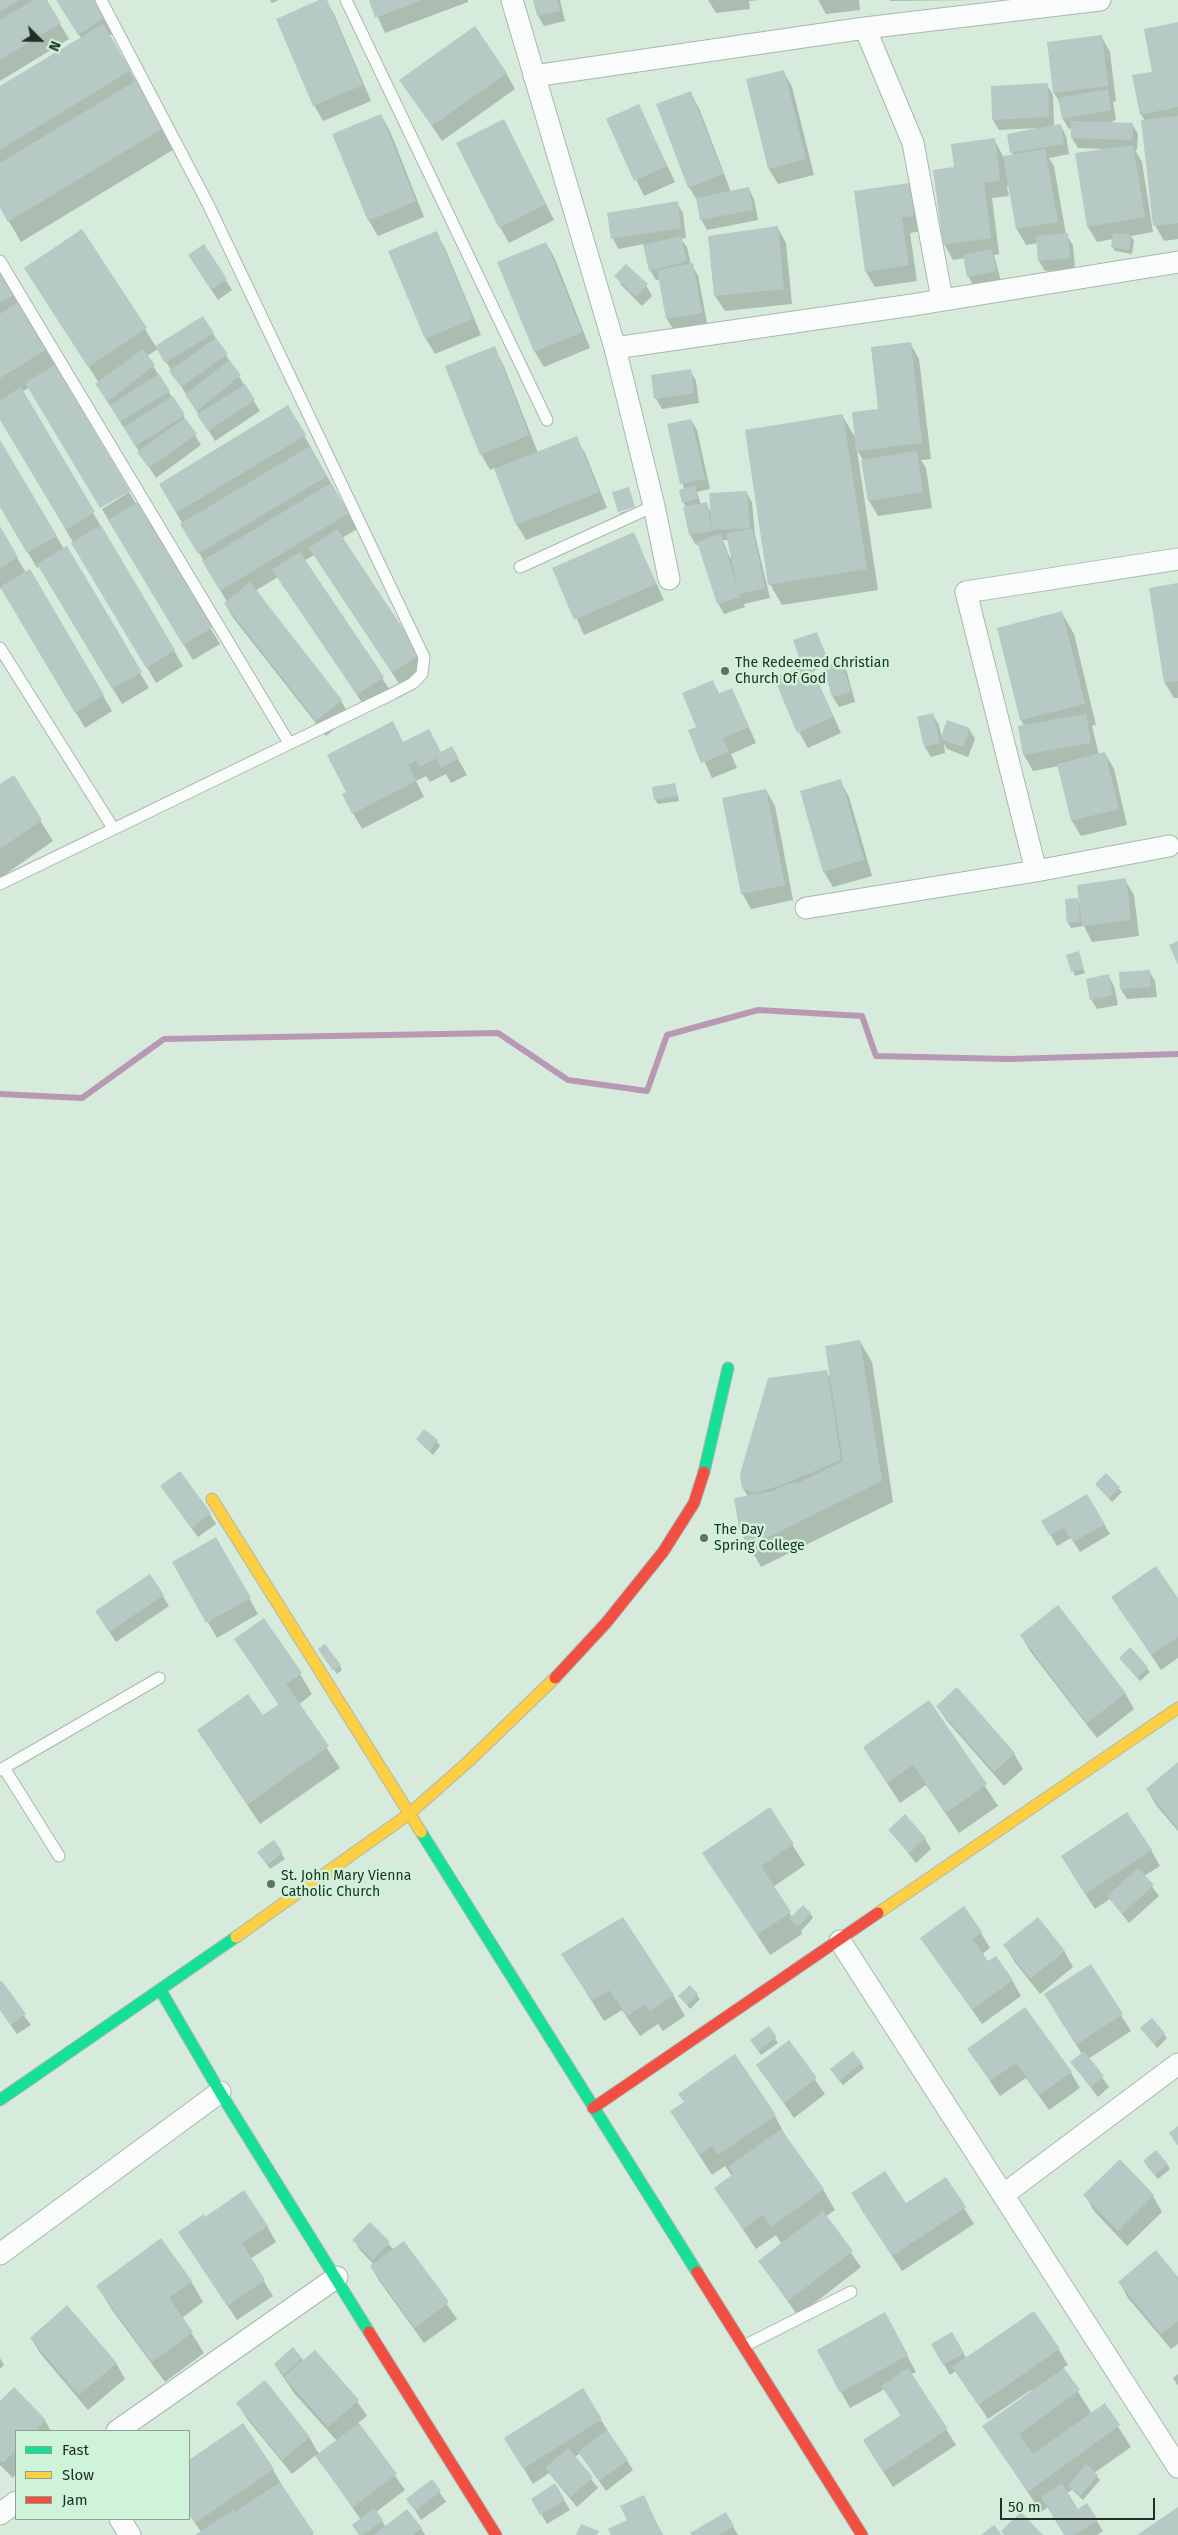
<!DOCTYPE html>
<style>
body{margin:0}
#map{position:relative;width:1178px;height:2535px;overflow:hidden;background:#d6ebdc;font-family:"Fira Sans",sans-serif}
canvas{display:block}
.legend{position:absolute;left:15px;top:2430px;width:175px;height:90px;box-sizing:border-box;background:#cef3d8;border:1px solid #89a591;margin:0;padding:6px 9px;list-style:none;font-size:15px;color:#213026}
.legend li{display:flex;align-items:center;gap:10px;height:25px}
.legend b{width:25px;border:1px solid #89a591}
.north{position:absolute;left:15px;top:15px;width:50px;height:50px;-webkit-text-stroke:4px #cef3d8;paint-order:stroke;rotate:113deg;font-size:14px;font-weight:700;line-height:20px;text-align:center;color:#213026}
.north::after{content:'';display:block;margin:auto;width:18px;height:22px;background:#213026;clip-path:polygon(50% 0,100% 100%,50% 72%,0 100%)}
.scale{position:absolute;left:1000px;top:2498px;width:155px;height:22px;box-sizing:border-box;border:2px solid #213026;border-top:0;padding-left:6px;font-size:15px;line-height:18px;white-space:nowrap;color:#213026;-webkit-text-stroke:4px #cef3d8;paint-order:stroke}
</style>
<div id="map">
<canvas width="1178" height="2535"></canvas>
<ul class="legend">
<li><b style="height:6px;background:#16e098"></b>Fast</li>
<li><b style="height:6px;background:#ffcf43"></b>Slow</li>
<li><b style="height:6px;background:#f24e42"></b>Jam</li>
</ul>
<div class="north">N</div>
<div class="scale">50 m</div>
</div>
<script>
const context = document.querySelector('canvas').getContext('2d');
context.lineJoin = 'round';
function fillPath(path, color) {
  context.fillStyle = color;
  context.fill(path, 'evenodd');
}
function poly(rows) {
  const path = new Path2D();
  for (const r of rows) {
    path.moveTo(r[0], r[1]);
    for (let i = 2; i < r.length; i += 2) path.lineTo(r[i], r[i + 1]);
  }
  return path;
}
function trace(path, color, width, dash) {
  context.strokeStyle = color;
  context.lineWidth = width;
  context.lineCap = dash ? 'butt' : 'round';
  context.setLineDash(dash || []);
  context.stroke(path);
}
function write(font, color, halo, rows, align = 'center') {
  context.font = font + ' "Fira Sans",sans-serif';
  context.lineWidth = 5;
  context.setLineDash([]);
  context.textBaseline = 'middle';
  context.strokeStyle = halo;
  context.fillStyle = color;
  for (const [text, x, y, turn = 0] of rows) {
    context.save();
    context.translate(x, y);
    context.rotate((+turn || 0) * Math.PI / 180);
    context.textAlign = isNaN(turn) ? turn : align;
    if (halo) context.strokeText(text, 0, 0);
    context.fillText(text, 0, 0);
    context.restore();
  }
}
fillPath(poly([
 [0,0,46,0,69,39,0,81],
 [57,0,94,0,114,33,109,36,176,148,21,242,0,206,0,87,81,38],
 [270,0,279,0,272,3],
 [322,0,326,0,334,14,371,101,323,121,314,105],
 [370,0,468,0,468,2,385,33],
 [535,0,560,0,565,21,544,26,538,16],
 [708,0,760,0,749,1,750,9,716,13],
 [818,0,859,0,860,10,826,14],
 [890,0,979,0,890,1],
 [1178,24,1178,239,1164,241,1155,225,1145,121,1141,114,1153,73],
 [1101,36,1110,52,1116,101,1113,102,1116,120,1108,123,1132,124,1138,134,1137,150,1135,150,1142,162,1153,232,1131,236,1134,241,1132,254,1115,251,1112,246,1113,239,1097,242,1088,227,1102,149,1078,148,1072,138,1072,128,1069,129,1063,119,1061,104,1054,93],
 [783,71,792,87,814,175,778,184,769,169],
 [506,73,515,89,442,141,401,80],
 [1047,85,1053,95,1054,127,1061,126,1066,136,1069,154,1049,158,1054,166,1066,235,1073,245,1075,269,1045,271,1039,261,1038,243,1026,245,1017,229,1009,185,1007,186,1009,196,992,198,999,254,994,255,1001,281,974,287,968,276,965,258,953,260,944,244,956,168,994,139,1004,158,1013,156,1008,135,1037,128,999,130,993,120],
 [690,92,699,108,731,192,749,189,754,199,758,220,707,230,701,219,698,202,689,187],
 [639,106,675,182,644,196,607,119],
 [381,115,390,131,424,217,378,236,369,221],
 [512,136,554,220,509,243,500,227],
 [909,185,918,200,922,231,910,233,917,281,875,287,866,272],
 [677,203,683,213,686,238,681,239,687,247,691,265,698,275,707,323,673,329,667,319,660,280,656,280,650,270,644,244,618,249,613,238],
 [777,227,786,243,792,304,725,311,715,296],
 [436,232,445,248,481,335,435,354,426,339,390,252],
 [546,243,555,259,590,348,544,367,535,352,499,262],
 [204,245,232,290,218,300,195,265],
 [0,273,58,370,22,392,183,666,156,683,0,418],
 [616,276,646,285,652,296,642,306,622,286],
 [38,289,145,329,156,347,203,317,260,411,215,441,158,349,147,356,201,445,156,478,103,395,97,384,99,383],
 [910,343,919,359,931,459,921,460,926,468,932,508,878,516,869,501,863,460,857,450,878,590,782,605,770,584,842,415,856,439,879,410],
 [494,348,503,364,538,453,576,438,585,453,607,508,526,540,517,525,495,468,490,470,481,454],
 [690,370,696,381,699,403,662,409,656,399],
 [288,407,357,529,342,538,428,670,402,688,314,555,304,561,392,693,367,710,278,577,255,591,341,701,350,716,326,736,234,619,225,604,227,602,160,484],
 [691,420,697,430,710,489,697,492,701,505,706,504,712,514,746,492,752,502,755,535,770,598,744,604,745,607,724,614,718,603,699,544,696,545,690,535,686,507,684,503,684,489,668,425],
 [723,540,728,540,732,557,730,558],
 [0,442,64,549,66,548,149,688,122,704,40,566,37,568,0,505],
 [129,492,220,644,193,660,102,509],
 [636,508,637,511,622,516,620,513],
 [0,529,26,573,29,571,112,711,85,728,2,588,0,589],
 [633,533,664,600,584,635,554,568],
 [1178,584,1178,698,1174,698,1165,683],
 [1062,613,1074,634,1096,725,1092,726,1099,755,1105,753,1114,769,1127,825,1081,836,1072,821,1059,766,1033,771,1024,755,1019,727,1024,726,1021,720,999,629],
 [817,633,830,665,841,662,847,672,855,702,839,707,833,697,825,667,813,671,841,733,808,748,799,732,805,666,795,641],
 [712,681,720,695,732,689,756,743,731,754,737,768,712,778,690,731,697,727],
 [933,715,939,725,942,738,969,729,975,739,968,757,947,749,944,743,945,753,931,757,925,747],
 [404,743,441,753,452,748,467,775,451,783,446,774,430,782,426,776,416,781,424,797,362,829,353,813],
 [13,777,53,841,0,878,0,786],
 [840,781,849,797,872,876,833,887,824,872],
 [675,784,679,801,658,804,655,800],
 [766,790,775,806,793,900,751,909,742,893],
 [1125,880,1134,895,1139,936,1092,942,1084,926,1071,928,1068,923,1066,900,1077,899,1081,906],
 [1078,952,1085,973,1075,976,1068,955],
 [1149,971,1155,981,1157,997,1127,999,1121,989],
 [1108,975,1114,986,1118,1005,1097,1009,1091,999],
 [860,1342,872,1362,893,1502,761,1567,749,1546,748,1497,743,1488,826,1371,831,1379],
 [417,1440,437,1441,440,1446,433,1455],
 [1106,1475,1122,1492,1112,1502,1096,1485],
 [168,1496,210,1514,216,1524,198,1537],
 [1087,1496,1110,1534,1080,1552,1071,1538,1057,1546,1043,1522],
 [216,1539,258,1614,217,1638,174,1563],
 [150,1575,169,1606,116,1642,102,1621],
 [1113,1597,1178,1600,1178,1658,1161,1670],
 [1021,1635,1125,1693,1134,1709,1097,1738,1030,1651],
 [235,1639,300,1674,312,1694,298,1705,340,1768,260,1824,198,1731,262,1717,279,1705],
 [1130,1649,1150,1672,1140,1681,1120,1658],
 [320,1650,340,1666,342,1670,337,1674],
 [957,1689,1014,1754,1023,1769,1004,1786,947,1721,937,1706],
 [929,1702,998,1806,959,1833,926,1785,900,1803,864,1748],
 [1178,1764,1178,1831,1156,1805,1147,1789],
 [770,1809,805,1865,773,1887,792,1917,810,1913,813,1918,801,1931,802,1934,770,1955,704,1853],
 [890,1830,925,1839,931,1849,916,1863],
 [274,1842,285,1859,270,1869,262,1857],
 [1151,1850,1160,1866,1144,1876,1159,1896,1129,1923,1110,1899,1095,1909,1071,1872],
 [981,1933,990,1948,982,1954,988,1963,1012,1980,1021,1996,982,2024,922,1938],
 [1005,1945,1064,1951,1073,1967,1040,1994,1014,1961],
 [563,1955,673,1995,685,2016,663,2031,658,2024,640,2036,622,2010,604,2021],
 [1090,1965,1131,2031,1088,2059,1109,2087,1098,2097,1072,2063,1082,2054,1054,2010],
 [0,1984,31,2025,17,2034,0,2010],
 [690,1987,700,1999,690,2009,680,1996],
 [1152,2020,1167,2038,1157,2048,1142,2029],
 [768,2027,778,2043,761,2055,754,2045],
 [788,2042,825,2094,794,2118,757,2065],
 [969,2050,1071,2073,1080,2088,1049,2110,1026,2078,1000,2096],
 [853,2053,864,2068,843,2085,834,2074],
 [735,2056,775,2116,786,2137,823,2189,835,2210,825,2217,861,2267,798,2316,760,2262,782,2245,776,2235,756,2249,715,2188,732,2176,725,2166,712,2175,671,2112,685,2103],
 [1120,2161,1153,2196,1162,2212,1127,2246,1094,2211,1085,2195],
 [1167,2164,1170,2169,1158,2179,1147,2166],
 [946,2179,974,2224,902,2271,861,2209,906,2205],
 [370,2223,394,2250,404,2243,457,2319,424,2343,380,2282,371,2267,374,2265,360,2250,354,2240],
 [267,2226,276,2242,250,2259,273,2296,237,2320,179,2232],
 [1178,2279,1178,2344,1171,2349,1128,2298,1120,2283],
 [191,2281,203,2302,182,2318,204,2353,165,2382,110,2307,98,2286],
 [893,2330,916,2372,911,2374,956,2445,893,2487,873,2456,901,2416,885,2389,850,2408,818,2351],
 [952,2333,966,2358,1059,2350,1068,2365,1063,2368,1092,2414,1104,2405,1131,2447,1094,2473,1100,2480,1083,2500,1072,2490,1067,2493,1078,2511,1087,2505,1103,2531,1097,2535,1065,2535,1048,2507,1041,2512,984,2427,1032,2392,1031,2390,988,2419,956,2371,950,2375,933,2345],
 [31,2338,116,2363,125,2379,88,2410,40,2353],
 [0,2358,4,2365,0,2369],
 [301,2358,357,2401,367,2416,358,2423,405,2490,376,2512,386,2527,421,2528,425,2535,359,2535,361,2520,316,2455,292,2474,247,2419,238,2404,309,2437,319,2454,337,2441,294,2393,275,2365],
 [1178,2374,1178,2386,1173,2378],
 [14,2389,45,2421,51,2431,16,2431,16,2474,13,2478,0,2465,0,2403],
 [601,2420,633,2470,606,2491,580,2454,574,2457,598,2488,577,2507,549,2473,533,2484,515,2454],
 [243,2424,273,2470,282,2485,281,2486,313,2535,197,2535,201,2532,189,2514,189,2461],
 [432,2481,446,2502,421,2520,408,2499],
 [555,2485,570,2510,547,2524,532,2499],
 [643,2497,663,2535,612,2535,628,2521],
 [725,2513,738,2535,693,2535]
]), '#0003');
trace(poly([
 [0,1094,82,1098,164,1039,498,1033,568,1080,647,1091,667,1035,758,1010,862,1016,876,1056,1009,1059,1178,1054]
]), '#b998b3', 6);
fillPath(poly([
 [0,0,19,0,0,11],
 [33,0,47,0,61,23,0,60,0,20],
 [56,0,95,0,106,17,78,35],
 [319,0,327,0,363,85,313,106,276,19],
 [369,0,422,0,375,18],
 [533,0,557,0,560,11,537,16],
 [1178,22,1178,107,1140,115,1132,75,1152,72,1144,29],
 [103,24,131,70,0,150,0,86],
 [475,26,507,73,432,126,399,80],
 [1102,35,1108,86,1053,93,1047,42],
 [784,70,806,159,768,169,746,79],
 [137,80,165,127,8,222,0,208,0,163],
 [1048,83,1049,117,992,120,991,86],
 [1108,89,1111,110,1062,119,1058,98],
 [691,91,723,174,688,188,656,104],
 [639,104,667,166,634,181,606,119],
 [381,114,416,201,368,221,332,134],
 [1178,116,1178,223,1153,226,1141,120],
 [504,119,546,204,499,228,456,143],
 [1071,121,1133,123,1132,140,1071,138],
 [1061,124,1064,144,1010,153,1007,134],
 [995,138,1000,180,984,183,991,238,943,245,933,170,954,167,951,144],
 [1133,145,1145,217,1087,227,1075,153],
 [1045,149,1058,222,1016,229,1003,156],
 [909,183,914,216,902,218,909,265,865,272,854,191],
 [749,187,753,210,700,220,696,198],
 [678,201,681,228,611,239,607,213],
 [778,226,784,289,714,296,708,236],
 [82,229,147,328,88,367,24,268],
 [437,231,473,319,425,339,388,251],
 [1068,233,1070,258,1038,261,1036,236],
 [1113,233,1132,235,1129,250,1111,247],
 [681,236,687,261,649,271,643,245],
 [546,242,582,332,534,352,497,262],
 [204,244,227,279,211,290,188,255],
 [992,249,996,271,967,277,963,255],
 [693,263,702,313,666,319,657,270],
 [626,264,648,284,636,297,614,276],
 [0,271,14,295,0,303],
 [19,302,47,349,0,378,0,314],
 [203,316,214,333,165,363,155,346],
 [216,338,228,354,181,387,169,371],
 [911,342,922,443,856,451,852,412,878,409,871,347],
 [495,346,529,435,480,455,445,366],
 [143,349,155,365,108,401,95,384],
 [229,360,241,375,197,411,185,395],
 [55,365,130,491,100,508,25,383],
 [691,369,694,393,654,399,651,375],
 [159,374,170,391,120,422,110,405],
 [245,384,255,400,208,431,197,415],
 [21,387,95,512,66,530,0,420,0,400],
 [173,396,185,415,135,446,124,427],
 [288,405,306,435,176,513,159,484],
 [843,414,867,569,768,585,745,430],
 [185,418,197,434,149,468,137,452],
 [691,419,705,479,680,484,667,424],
 [577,436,599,492,516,525,494,469],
 [0,440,57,536,27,553,0,507],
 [310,446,327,476,198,554,180,524],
 [917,451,923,492,868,501,861,460],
 [331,483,349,513,220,591,202,561],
 [695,485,698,499,682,503,679,490],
 [629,487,635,507,618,512,612,492],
 [747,491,750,528,712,530,709,493],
 [138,502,213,627,183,645,108,520],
 [707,502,712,531,689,535,683,507],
 [101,525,175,650,146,668,71,543],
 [0,526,18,557,0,568],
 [752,528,765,588,739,594,740,597,717,604,697,542,721,534,738,589,726,534],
 [337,529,420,654,392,673,309,548],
 [634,532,656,584,574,620,552,568],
 [67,546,142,672,112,689,37,564],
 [300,552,384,677,357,695,272,570],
 [30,569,104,695,75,713,0,587],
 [250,582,342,700,316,721,224,603],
 [1178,583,1178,681,1164,683,1149,588],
 [1062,611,1085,704,1020,720,997,628],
 [817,632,825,655,801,663,793,640],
 [841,661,851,692,832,697,823,666],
 [810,663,833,717,797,733,774,678],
 [713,680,718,694,732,688,749,727,723,738,729,752,701,763,688,730,696,727,682,693],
 [933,713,940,743,924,747,917,717],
 [1086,714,1091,743,1023,755,1018,726],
 [947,720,970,728,963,747,940,739],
 [393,721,403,742,429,729,441,752,452,746,459,759,441,768,436,758,420,767,416,760,408,765,416,781,352,814,342,794,346,792,327,755],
 [1105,752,1119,809,1071,821,1057,764],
 [14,775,42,820,0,849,0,784],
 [841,779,864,860,823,872,800,791],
 [675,783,678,796,654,800,652,787],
 [766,789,785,885,741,894,722,798],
 [1126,878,1131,920,1082,926,1077,885],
 [1078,898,1080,922,1067,923,1065,899],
 [1178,941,1178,965,1169,945],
 [1079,951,1084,969,1071,972,1066,955],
 [1150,970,1151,987,1120,989,1119,972],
 [1109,974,1113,995,1090,1000,1086,979],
 [860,1340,882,1481,748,1547,739,1528,734,1498,773,1491,787,1484,798,1483,843,1461,825,1346],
 [827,1370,841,1460,781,1485,756,1493,742,1488,740,1474,768,1378],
 [424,1429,438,1440,430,1451,416,1439],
 [180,1471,211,1513,192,1528,160,1486],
 [1106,1473,1120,1487,1109,1498,1095,1484],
 [1087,1494,1105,1524,1073,1542,1064,1528,1050,1536,1041,1521],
 [216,1537,251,1598,206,1623,172,1562],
 [1156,1566,1178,1598,1178,1637,1151,1655,1111,1597],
 [150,1574,164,1595,109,1632,95,1611],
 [1058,1605,1126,1693,1087,1723,1020,1635],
 [264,1618,302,1673,286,1684,329,1746,248,1804,197,1730,248,1694,263,1715,279,1704,234,1639],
 [325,1644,341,1665,333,1671,318,1649],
 [1130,1647,1148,1667,1137,1678,1119,1658],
 [957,1687,1015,1753,994,1772,936,1706],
 [929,1700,987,1784,946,1813,913,1765,887,1783,863,1747],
 [1178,1762,1178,1829,1146,1789],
 [770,1807,794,1844,761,1866,791,1912,757,1935,702,1853],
 [1127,1812,1152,1850,1085,1894,1061,1856],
 [905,1814,926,1838,909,1853,888,1830],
 [274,1840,283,1853,267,1865,257,1852],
 [1138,1868,1154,1885,1122,1914,1107,1896],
 [803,1905,811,1913,798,1927,789,1919],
 [964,1906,982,1932,973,1939,988,1961,996,1956,1013,1980,972,2010,920,1938],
 [623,1917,674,1995,650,2011,645,2004,627,2016,609,1990,592,2001,561,1954],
 [1038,1917,1065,1951,1030,1979,1003,1945],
 [1091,1964,1123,2014,1076,2045,1044,1994],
 [2,1981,26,2014,11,2025,0,2010,0,1982],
 [690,1985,698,1994,687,2005,678,1996],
 [1025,2007,1072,2072,1039,2095,1016,2063,990,2081,967,2049],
 [1152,2018,1165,2033,1154,2044,1140,2028],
 [769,2026,777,2037,758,2051,750,2040],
 [789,2040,817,2078,784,2103,756,2065],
 [853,2051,862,2063,839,2081,830,2069],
 [1084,2051,1104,2076,1091,2087,1070,2062],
 [735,2054,776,2115,718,2155,712,2146,699,2155,670,2111,684,2102,678,2094],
 [1178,2126,1178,2146,1169,2133],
 [781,2129,824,2189,771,2227,763,2215,743,2229,714,2188,733,2174,728,2167],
 [1156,2150,1168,2164,1155,2175,1143,2161],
 [1120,2159,1154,2195,1118,2231,1083,2195],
 [885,2171,906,2203,946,2177,966,2207,892,2256,851,2193],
 [244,2190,268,2226,242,2243,265,2280,227,2306,178,2232,204,2214,205,2217],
 [823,2211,853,2251,788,2301,758,2261],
 [370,2222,390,2242,373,2260,352,2240],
 [161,2238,192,2281,169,2298,193,2332,152,2362,96,2286],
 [404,2241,449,2302,415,2328,370,2266],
 [1156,2250,1178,2277,1178,2321,1161,2334,1118,2282],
 [67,2305,117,2363,79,2395,30,2338],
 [1034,2311,1060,2349,978,2405,952,2367],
 [885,2312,908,2355,840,2393,817,2350],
 [952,2332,964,2353,943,2365,931,2344],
 [293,2347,302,2358,283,2375,274,2364],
 [315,2350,359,2400,328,2427,284,2377],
 [908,2368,948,2429,883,2472,863,2440,901,2415,881,2386],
 [1064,2368,1080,2390,1019,2434,1033,2454,1105,2403,1120,2425,1028,2492,982,2426],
 [265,2380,310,2437,282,2460,236,2403],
 [14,2387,46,2420,35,2431,16,2431,16,2450,3,2463,0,2460,0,2401],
 [583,2388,602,2419,523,2469,504,2438],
 [243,2423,274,2469,195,2523,189,2514,189,2460],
 [359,2423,397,2474,353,2507,315,2456],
 [607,2430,628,2460,599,2481,578,2452],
 [568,2448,593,2477,571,2497,545,2468],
 [1086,2464,1098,2475,1080,2496,1068,2486],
 [432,2479,441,2491,415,2511,406,2499],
 [280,2482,314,2533,311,2535,195,2535,233,2510,235,2512],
 [555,2483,565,2500,540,2515,531,2499],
 [1062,2483,1078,2509,1087,2503,1098,2520,1075,2535,1064,2535,1041,2497],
 [644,2495,662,2535,611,2535,608,2529,627,2520,620,2506],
 [1178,2507,1178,2535,1137,2535],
 [374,2508,383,2520,363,2535,359,2535,352,2525],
 [407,2509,422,2528,413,2535,374,2535],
 [726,2512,734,2526,719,2535,692,2535,690,2533],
 [1021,2512,1043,2535,1004,2535,1001,2531],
 [581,2524,599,2531,597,2535,576,2535],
 [994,2525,1002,2535,981,2535]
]), '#b7c9c5');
const lane = poly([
 [346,0,547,420],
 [0,261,289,743],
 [520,567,654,506],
 [0,648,113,828],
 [0,884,392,694,413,683,422,674,424,657,207,202,101,0],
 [4,1768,59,1856],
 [0,1770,159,1678],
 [744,2346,851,2292]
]);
const street = poly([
 [512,0,615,348,654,506,669,579],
 [865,28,913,143,942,299],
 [534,76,865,28,1100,0],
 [615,348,912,305,1178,262],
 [1036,871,966,592,1178,559],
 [806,908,1036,871,1169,846],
 [840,1941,1178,2467],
 [1003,2195,1178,2064],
 [0,2254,220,2092],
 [117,2431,337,2277],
 [0,2514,16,2502],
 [120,2519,130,2535]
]);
const fast = poly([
 [704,1472,728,1368],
 [421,1832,697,2272],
 [161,1991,220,2092,369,2332],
 [0,2100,236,1937]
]);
const slow = poly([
 [212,1499,421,1832],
 [878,1913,1178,1708],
 [236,1937,409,1814,469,1761,555,1678]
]);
const jam = poly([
 [555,1678,606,1623,663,1552,694,1503,704,1472],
 [593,2108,878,1913],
 [697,2272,862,2535],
 [369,2332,496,2535]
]);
trace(lane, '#a8b8ad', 13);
trace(street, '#a8b8ad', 23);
trace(fast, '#a8b8ad', 13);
trace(slow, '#a8b8ad', 13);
trace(jam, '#a8b8ad', 13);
trace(lane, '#f9fcfa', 11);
trace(street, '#f9fcfa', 21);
trace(fast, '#16e098', 11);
trace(slow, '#ffcf43', 11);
trace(jam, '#f24e42', 11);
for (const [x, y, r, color] of [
 [725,671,5,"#607166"],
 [704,1538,5,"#607166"],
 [271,1884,5,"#607166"]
]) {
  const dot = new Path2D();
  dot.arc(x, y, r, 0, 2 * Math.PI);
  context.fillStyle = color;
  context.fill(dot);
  trace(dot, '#cef3d8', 2);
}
write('14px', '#213026', '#cef3d8', [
 ["The Redeemed Christian",735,663],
 ["Church Of God",735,679],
 ["The Day",714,1530],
 ["Spring College",714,1546],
 ["St. John Mary Vienna",281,1876],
 ["Catholic Church",281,1892]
], 'left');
</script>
